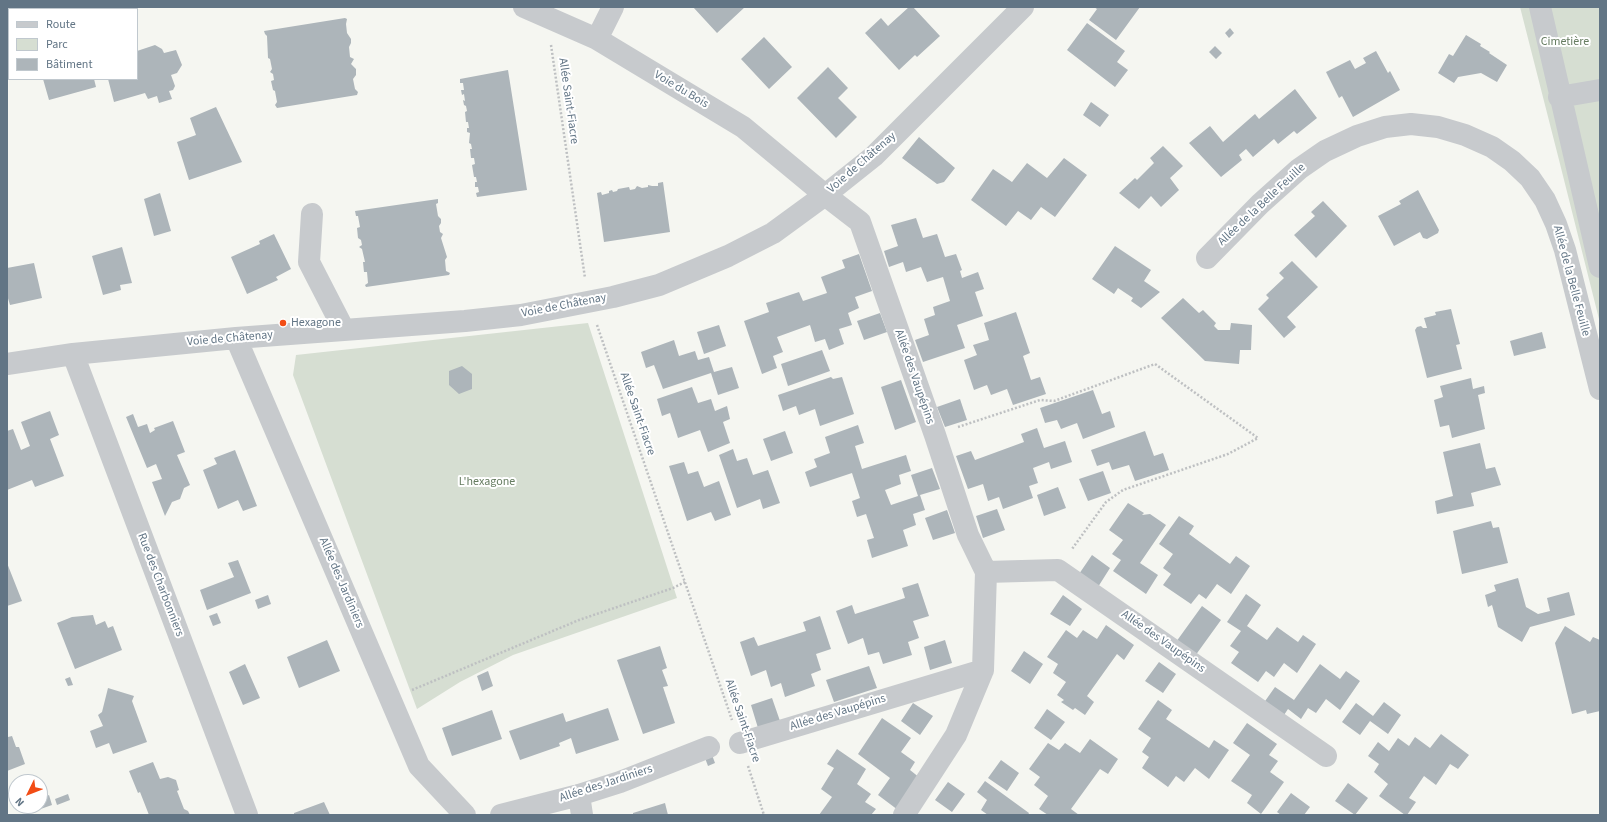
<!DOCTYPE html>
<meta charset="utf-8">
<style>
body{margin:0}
#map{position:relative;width:1607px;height:822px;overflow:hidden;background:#f5f6f1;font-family:"Source Sans 3",sans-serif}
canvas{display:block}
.frame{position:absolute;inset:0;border:8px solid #627585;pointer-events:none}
.legend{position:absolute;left:8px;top:8px;width:130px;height:72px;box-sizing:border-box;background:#fff;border:1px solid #c0c8ce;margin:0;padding:5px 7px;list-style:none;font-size:12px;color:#627585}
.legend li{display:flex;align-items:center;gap:8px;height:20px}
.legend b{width:20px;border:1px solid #c0c8ce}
.north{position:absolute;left:8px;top:774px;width:40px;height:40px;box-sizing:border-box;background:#fff;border:1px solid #c0c8ce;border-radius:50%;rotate:227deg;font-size:11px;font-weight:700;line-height:16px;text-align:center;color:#627585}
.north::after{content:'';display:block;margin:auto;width:14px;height:18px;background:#f24d15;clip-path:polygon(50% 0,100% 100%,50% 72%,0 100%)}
</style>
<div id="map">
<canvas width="1607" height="822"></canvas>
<div class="frame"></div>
<ul class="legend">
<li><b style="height:5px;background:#c7cacd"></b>Route</li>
<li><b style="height:11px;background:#d6ded2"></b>Parc</li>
<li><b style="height:11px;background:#adb5ba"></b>Bâtiment</li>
</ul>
<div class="north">N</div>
</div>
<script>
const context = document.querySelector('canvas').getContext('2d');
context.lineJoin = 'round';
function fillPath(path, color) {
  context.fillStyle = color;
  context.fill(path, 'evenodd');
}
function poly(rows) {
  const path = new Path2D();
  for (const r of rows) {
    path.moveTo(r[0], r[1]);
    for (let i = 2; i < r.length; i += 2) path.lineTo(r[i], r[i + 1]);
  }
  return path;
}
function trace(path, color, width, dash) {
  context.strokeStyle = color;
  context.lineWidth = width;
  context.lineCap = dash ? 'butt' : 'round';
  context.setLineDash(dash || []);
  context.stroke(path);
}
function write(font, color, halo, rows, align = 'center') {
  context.font = font + ' "Source Sans 3",sans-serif';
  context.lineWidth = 4;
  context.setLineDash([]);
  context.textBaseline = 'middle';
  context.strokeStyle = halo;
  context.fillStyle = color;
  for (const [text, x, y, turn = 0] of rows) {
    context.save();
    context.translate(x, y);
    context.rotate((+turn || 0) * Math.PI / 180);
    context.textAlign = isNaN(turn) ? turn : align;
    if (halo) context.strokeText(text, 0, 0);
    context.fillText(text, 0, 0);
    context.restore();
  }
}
fillPath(poly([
 [1520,7,1600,7,1600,323,1558,156],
 [588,323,677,598,513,655,460,682,417,709,293,375,296,355]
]), '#d6ded2');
fillPath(poly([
 [693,7,745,7,717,33],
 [909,7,913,7,940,36,917,57,915,55,899,70,865,33,881,18,888,26],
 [1094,7,1140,7,1116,40,1089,20,1097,9],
 [345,18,347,19,346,24,347,33,351,39,351,43,349,47,350,57,354,59,351,64,356,69,356,75,353,79,355,89,358,92,357,95,277,108,275,105,277,102,275,91,273,90,271,81,274,80,273,74,270,72,272,69,270,59,268,58,267,36,265,34,264,31],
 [1087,23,1125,51,1117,62,1128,70,1115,87,1067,50],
 [1230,28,1234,33,1229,38,1225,33],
 [1466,35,1481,44,1480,46,1490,52,1489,53,1507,65,1497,82,1481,73,1458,77,1454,83,1438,73,1449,54,1453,56],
 [764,37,792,67,769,89,741,59],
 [155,45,162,49,164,53,176,50,182,65,177,73,171,75,175,86,173,90,169,91,172,99,159,103,157,96,148,99,145,93,114,102,108,79,137,79,137,51],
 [1215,46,1222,53,1216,59,1209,52],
 [1376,51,1388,73,1390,71,1400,90,1353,117,1342,96,1339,98,1326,72,1350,60,1355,69,1366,63,1363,58],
 [828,67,848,88,838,98,857,117,836,138,797,98],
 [508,70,527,190,477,197,476,193,479,192,478,187,475,187,475,182,477,182,476,177,474,177,472,165,475,164,474,158,471,158,470,149,472,149,471,144,469,143,470,133,467,132,467,128,469,128,468,122,466,122,465,112,467,111,466,106,464,105,463,100,465,101,464,94,462,95,461,90,464,90,463,83,460,83,460,79],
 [43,79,94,79,96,87,49,100],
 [1295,89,1317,118,1297,134,1294,131,1278,144,1274,139,1253,157,1246,149,1239,155,1242,160,1221,177,1189,143,1210,126,1223,142,1255,114,1259,119],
 [1091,102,1109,115,1100,127,1083,115],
 [216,107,242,162,189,180,177,142,196,135,190,118],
 [919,137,955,168,944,182,937,184,902,158],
 [1163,146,1183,166,1170,178,1179,190,1161,207,1151,196,1139,209,1119,193,1135,178,1137,180,1154,163,1150,158],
 [1064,158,1087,175,1055,217,1041,207,1031,220,1018,211,1006,226,971,200,993,169,1012,182,1027,163,1047,178],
 [663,182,670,232,604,242,597,193,601,192,602,195,609,193,609,191,612,190,613,192,617,191,618,189,629,187,630,190,635,189,637,186,642,188,648,187,648,185,652,186,658,186,658,183],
 [1418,190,1439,230,1438,233,1427,239,1423,238,1420,232,1394,246,1378,216,1401,204,1399,201],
 [160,193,171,231,154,236,144,199],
 [438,199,438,203,436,204,438,216,441,219,441,223,439,226,440,232,443,234,441,238,447,257,445,260,446,271,450,273,449,275,366,287,365,285,368,283,367,272,364,272,363,262,365,262,362,249,359,247,362,245,361,240,358,238,357,228,360,227,358,216,356,216,355,211],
 [1323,201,1347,226,1316,258,1294,235,1315,216,1311,212],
 [916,218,923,238,937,234,945,257,956,254,962,270,960,271,962,278,978,272,984,289,975,292,983,316,957,325,965,348,923,362,915,340,929,335,924,319,935,315,933,307,950,301,943,277,927,282,921,267,906,272,903,262,889,267,884,251,898,246,891,225],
 [274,234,291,269,276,277,278,280,247,294,231,257,260,244,259,241],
 [1115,246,1151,270,1144,281,1160,292,1141,308,1131,301,1133,298,1118,288,1114,294,1092,279],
 [122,247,132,283,120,285,121,290,103,295,92,256],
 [859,254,872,291,855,297,859,308,848,313,852,325,839,329,844,344,829,350,825,339,815,342,810,325,777,337,783,352,773,356,777,368,762,374,744,321,769,312,766,303,799,292,803,301,827,293,821,277,845,268,842,260],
 [1292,261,1318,287,1287,317,1296,327,1284,338,1258,309,1269,298,1266,295,1284,278,1279,273],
 [34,263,42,298,10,305,7,295,7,268],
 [1183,298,1199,313,1203,310,1216,323,1214,326,1218,330,1230,330,1231,323,1252,325,1251,350,1240,350,1239,364,1205,361,1161,318],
 [1451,309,1460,344,1456,345,1462,369,1427,378,1415,330,1417,327,1421,326,1423,328,1427,328,1424,318,1436,315,1435,312],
 [1016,312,1030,353,1023,356,1031,380,1040,377,1046,394,1013,405,1007,389,991,395,987,385,974,390,964,360,977,355,973,345,989,340,984,323],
 [880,313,887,332,864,340,857,321],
 [719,325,726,346,704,354,697,332],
 [1542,332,1546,348,1514,356,1510,341],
 [674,340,679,356,695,351,698,360,709,357,714,372,732,367,739,388,718,395,711,373,663,389,654,365,646,368,641,352],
 [822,350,830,371,788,386,781,364],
 [462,366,472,374,472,389,459,394,449,385,449,371],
 [831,377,833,379,842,377,854,414,820,426,815,409,799,415,796,406,783,411,778,395],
 [1471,378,1473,389,1484,386,1485,393,1478,395,1485,429,1452,438,1449,425,1440,427,1434,400,1443,397,1440,386],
 [901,380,916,422,895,430,881,387],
 [692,387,698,403,711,399,715,411,727,406,730,419,723,422,730,443,708,452,700,430,678,438,670,413,662,416,657,399],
 [1093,390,1102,414,1110,411,1115,427,1083,439,1077,423,1061,429,1057,420,1045,423,1040,408],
 [960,399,967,420,945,427,937,407],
 [50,411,59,435,50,439,64,476,35,487,32,480,7,490,7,431,13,429,21,450,30,446,21,422],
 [133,414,138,427,147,424,150,433,155,430,154,428,173,421,185,452,177,455,190,485,184,488,180,499,172,502,165,516,152,482,162,479,156,464,147,468,126,417],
 [858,425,864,443,855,446,862,469,906,455,911,471,899,475,901,484,885,490,891,505,918,496,911,475,932,468,940,489,920,495,925,510,913,514,916,525,903,530,908,546,872,558,867,540,874,538,866,514,857,517,852,501,860,498,852,473,810,487,805,472,817,467,814,459,830,453,825,437],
 [1037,428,1044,448,1065,441,1072,462,1051,469,1049,462,1033,468,1038,483,1029,486,1033,498,1003,509,999,497,988,501,983,484,968,489,956,456,971,451,975,460,1024,442,1021,434],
 [785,431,793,453,771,461,763,439],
 [1145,431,1154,456,1163,453,1169,470,1135,481,1129,465,1112,470,1109,462,1097,466,1091,450],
 [1480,443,1486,469,1495,467,1501,485,1471,493,1474,506,1437,514,1435,501,1453,496,1443,452],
 [733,449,737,461,747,458,753,475,768,470,780,503,763,509,760,499,737,508,719,455],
 [235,450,257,506,243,511,238,500,218,509,203,470,217,464,214,458],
 [684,462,688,474,698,471,704,487,719,481,731,515,715,521,711,512,687,521,669,466],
 [1103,471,1111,493,1088,501,1079,479],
 [1058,487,1066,508,1044,516,1037,495],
 [1128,503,1144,513,1142,515,1150,514,1166,525,1140,563,1158,575,1146,594,1113,571,1121,560,1112,554,1123,540,1109,530],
 [997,509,1005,530,983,538,976,516],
 [947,510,955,533,933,540,925,518],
 [1179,516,1194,526,1189,534,1230,564,1236,556,1250,566,1231,594,1217,584,1206,599,1199,594,1191,604,1163,585,1171,574,1163,568,1173,554,1159,544],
 [1491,521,1493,528,1499,527,1508,563,1462,574,1453,531],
 [1092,555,1110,568,1098,587,1079,574],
 [238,560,251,593,207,610,200,590,234,577,228,563],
 [7,563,22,601,7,606],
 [1518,578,1526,607,1538,614,1550,611,1547,598,1569,592,1575,615,1530,627,1522,642,1498,627,1492,605,1488,607,1485,595,1496,591,1494,585],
 [918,583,929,616,913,621,919,638,908,642,912,655,883,664,879,652,868,655,863,638,848,644,836,611,852,605,855,614,905,598,902,588],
 [1246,594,1261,605,1247,626,1267,640,1277,627,1298,642,1303,635,1316,644,1297,673,1284,663,1274,677,1266,671,1258,682,1231,663,1239,652,1230,646,1241,631,1227,622],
 [268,595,271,604,258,609,255,600],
 [1063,595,1082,609,1070,626,1050,614],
 [1202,606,1221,620,1195,656,1176,642],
 [217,613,221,623,213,626,209,616],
 [93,615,96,625,105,621,108,628,113,626,122,650,75,669,57,623,72,617],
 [820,616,831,649,816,654,821,670,811,674,815,686,785,697,781,683,771,687,766,670,751,676,740,642,754,637,758,646,806,631,803,622],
 [1106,625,1134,645,1124,660,1117,654,1087,696,1094,702,1085,715,1075,708,1073,710,1061,702,1064,700,1057,695,1066,682,1053,673,1058,664,1047,657,1066,630,1077,638,1083,630,1097,639],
 [1565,626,1590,642,1593,637,1600,640,1600,711,1587,714,1586,710,1572,714,1555,643],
 [327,640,340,671,299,688,287,657],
 [945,640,952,663,930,670,924,647],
 [660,646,667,668,662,670,668,686,663,687,675,723,643,734,617,660],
 [1024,651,1043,664,1030,684,1011,671],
 [1159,662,1176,674,1163,693,1145,681],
 [245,664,260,698,243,705,229,672],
 [1320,664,1340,679,1346,671,1360,681,1340,710,1326,699,1316,713,1308,708,1301,719,1288,709,1282,718,1263,704,1275,687,1294,700],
 [869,666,877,688,834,702,826,680],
 [488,671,493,686,482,691,477,676],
 [70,677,73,685,68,686,65,679],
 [108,688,134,696,132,701,147,742,113,754,109,743,96,748,90,731,103,726,98,715,102,712],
 [772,698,780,721,758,728,751,705],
 [1158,700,1172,710,1166,719,1209,748,1214,740,1229,750,1209,779,1195,768,1184,782,1176,776,1168,787,1142,768,1149,757,1142,752,1151,738,1138,729],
 [1384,702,1401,715,1388,734,1370,721,1360,735,1342,722,1356,703,1373,716],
 [913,703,933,716,920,735,901,721],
 [608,708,619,740,576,754,571,738,559,743,560,746,520,760,509,731,563,713,566,722],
 [1047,709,1065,722,1051,740,1034,728],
 [492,710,502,739,452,756,442,728],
 [882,718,911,738,901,752,915,762,910,770,920,778,898,810,878,795,890,778,858,754],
 [1247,723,1277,744,1269,755,1278,761,1270,772,1284,782,1261,814,1247,803,1252,795,1231,781,1250,755,1233,743],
 [7,734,8,737,12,736,16,747,19,747,25,764,7,771],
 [1441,734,1469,755,1458,769,1450,764,1436,785,1424,776,1409,798,1416,802,1407,815,1405,815,1379,796,1388,784,1374,772,1379,764,1368,756,1378,742,1389,751,1398,738,1409,746,1415,737,1430,748],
 [1090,739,1118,759,1108,774,1100,769,1071,809,1079,815,1048,815,1039,809,1048,796,1034,785,1040,777,1029,769,1048,743,1059,750,1065,743,1080,753],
 [837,749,866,769,857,784,871,794,865,802,876,809,871,815,819,815,832,797,821,789,834,768,827,764],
 [712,755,715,763,708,766,705,758],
 [1001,760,1019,773,1007,791,988,778],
 [153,762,160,779,168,777,176,780,179,790,177,791,184,809,188,811,190,815,149,815,140,792,138,793,129,771],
 [985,781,1029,813,1028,815,988,815,981,810,987,800,977,792],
 [948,782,965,794,952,812,935,800],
 [1348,783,1368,798,1355,815,1335,801],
 [1291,793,1310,807,1304,815,1281,815,1277,812],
 [68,794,70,800,57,805,55,799],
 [49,795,52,805,32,812,29,806,40,806,40,799],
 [324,802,330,815,294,815,294,813],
 [665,803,668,815,633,815,633,813]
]), '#adb5ba');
trace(poly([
 [551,45,585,278],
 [597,325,732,720],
 [958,427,1040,400,1054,401,1155,364,1258,438,1228,454,1123,490,1106,502,1072,549],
 [412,690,579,620,673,588,685,582],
 [748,766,764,815]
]), '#bec0c2', 2.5, [2, 2]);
trace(poly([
 [524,7,597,39,743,127,825,195,860,222,935,435,968,535,986,572,1058,570,1326,756],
 [1540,7,1600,267],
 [597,39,613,7],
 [1559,97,1600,90],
 [312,214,309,262,344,330],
 [1207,258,1260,204,1299,169,1325,151,1357,136,1385,127,1411,124,1438,127,1465,135,1492,147,1512,161,1530,178,1545,200,1556,224,1565,250,1600,389],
 [236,338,419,766,465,815],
 [73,354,247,815],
 [7,364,73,354,236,338,465,321,521,315,613,297,659,285,728,256,773,233,825,195,874,156,1023,7],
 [740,743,983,670,986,572],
 [579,795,582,815],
 [501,815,579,795,620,782,709,747],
 [904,815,956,735,983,670]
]), '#c7cacd', 22);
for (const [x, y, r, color] of [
 [283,323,4,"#f24d15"]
]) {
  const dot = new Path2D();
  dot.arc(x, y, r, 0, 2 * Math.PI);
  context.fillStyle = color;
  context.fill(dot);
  trace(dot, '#fff', 1.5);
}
write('12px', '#667c61', '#fff', [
 ["Cimetière",1565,42],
 ["L'hexagone",487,482]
]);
write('12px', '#627585', '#fff', [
 ["Voie du Bois",681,90,31],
 ["Allée Saint-Fiacre",568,101,82],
 ["Voie de Châtenay",862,163,-41],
 ["Allée de la Belle Feuille",1262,205,-43],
 ["Allée de la Belle Feuille",1571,281,75],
 ["Voie de Châtenay",564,306,-11],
 ["Voie de Châtenay",230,339,-5],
 ["Allée des Vaupépins",914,377,71],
 ["Allée Saint-Fiacre",637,414,71],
 ["Allée des Jardiniers",341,583,67],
 ["Rue des Charbonniers",160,585,69],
 ["Allée des Vaupépins",1163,642,35],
 ["Allée des Vaupépins",838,713,-17],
 ["Allée Saint-Fiacre",742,721,71],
 ["Allée des Jardiniers",606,784,-18]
]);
write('12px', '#627585', '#fff', [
 ["Hexagone",291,323]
], 'left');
</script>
